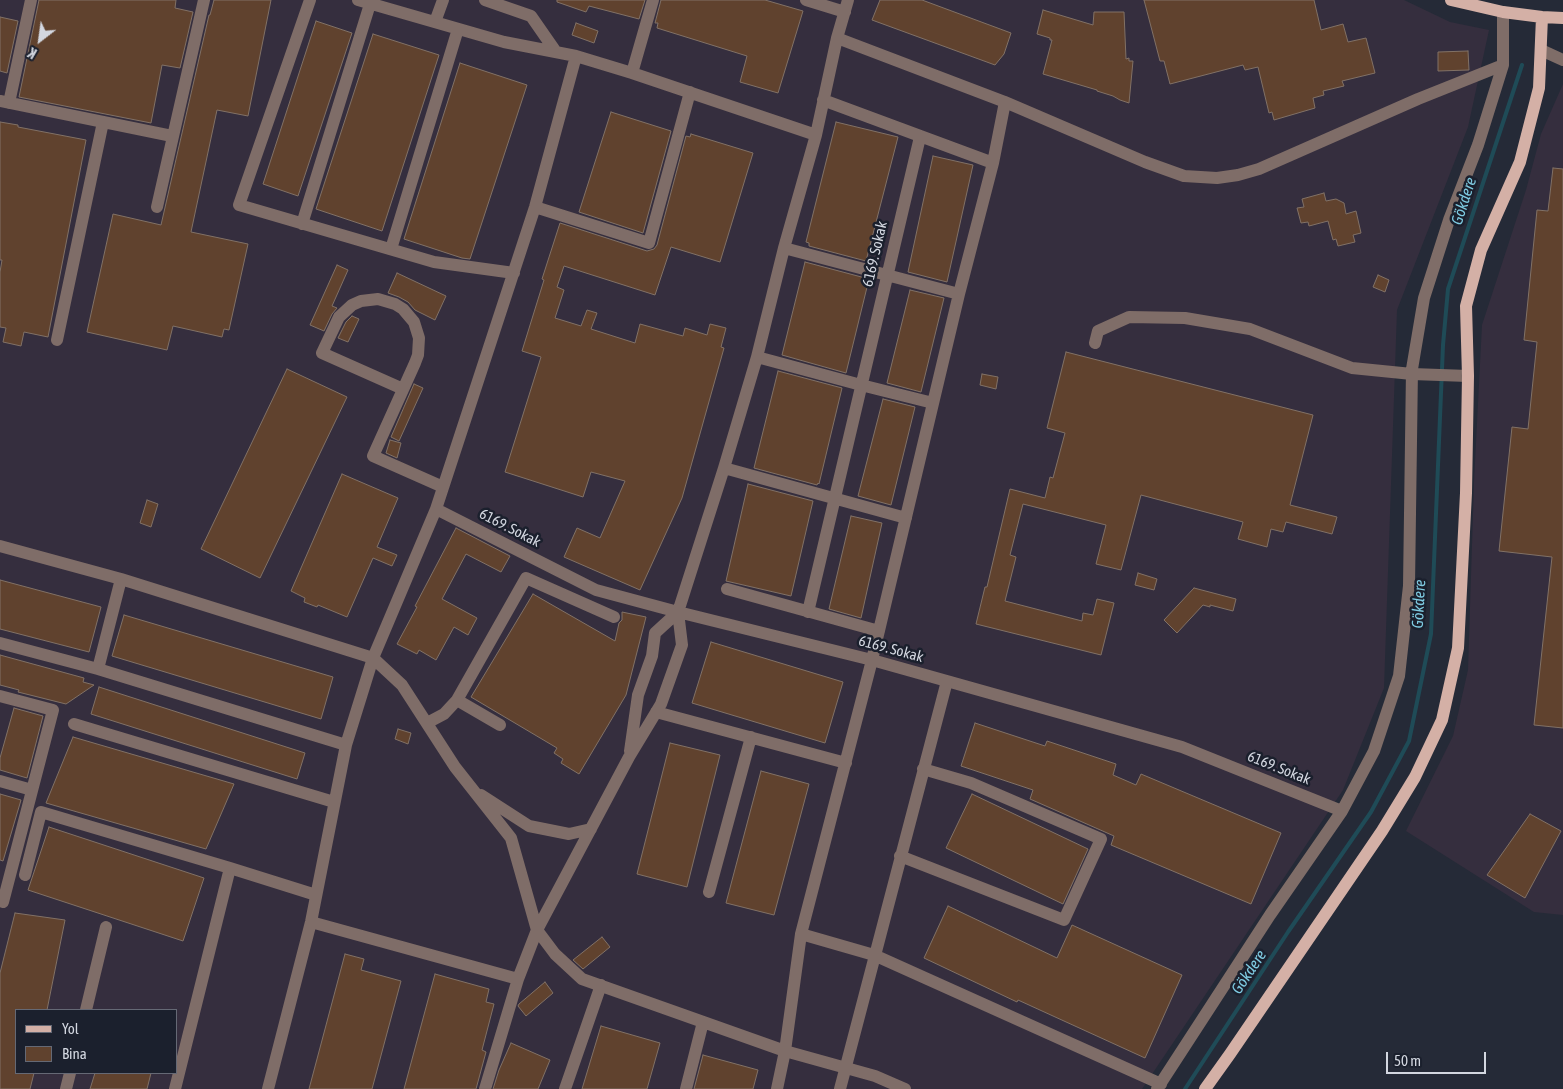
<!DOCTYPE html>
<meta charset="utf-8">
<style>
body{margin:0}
#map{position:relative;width:1563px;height:1089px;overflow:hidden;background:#252a37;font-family:"Asap Condensed",sans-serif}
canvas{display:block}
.legend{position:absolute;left:15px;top:1009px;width:162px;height:65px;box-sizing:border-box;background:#1b202d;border:1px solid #656975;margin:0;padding:6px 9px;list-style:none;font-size:15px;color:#d3d7e0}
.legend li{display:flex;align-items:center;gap:10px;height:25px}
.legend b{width:25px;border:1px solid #656975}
.north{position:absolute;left:15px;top:15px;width:50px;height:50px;-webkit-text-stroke:4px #1b202d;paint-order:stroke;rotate:210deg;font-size:14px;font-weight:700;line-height:20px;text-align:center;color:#d3d7e0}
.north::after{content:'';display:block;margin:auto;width:18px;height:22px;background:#d3d7e0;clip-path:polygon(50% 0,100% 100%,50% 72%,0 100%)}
.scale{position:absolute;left:1386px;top:1052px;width:100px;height:22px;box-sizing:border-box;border:2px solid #d3d7e0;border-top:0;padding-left:6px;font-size:15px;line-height:18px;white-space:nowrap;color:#d3d7e0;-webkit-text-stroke:4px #1b202d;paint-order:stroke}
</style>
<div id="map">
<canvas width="1563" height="1089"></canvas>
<ul class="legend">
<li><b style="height:6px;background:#d4b0a6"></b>Yol</li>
<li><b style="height:14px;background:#60422e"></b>Bina</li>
</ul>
<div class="north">K</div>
<div class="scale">50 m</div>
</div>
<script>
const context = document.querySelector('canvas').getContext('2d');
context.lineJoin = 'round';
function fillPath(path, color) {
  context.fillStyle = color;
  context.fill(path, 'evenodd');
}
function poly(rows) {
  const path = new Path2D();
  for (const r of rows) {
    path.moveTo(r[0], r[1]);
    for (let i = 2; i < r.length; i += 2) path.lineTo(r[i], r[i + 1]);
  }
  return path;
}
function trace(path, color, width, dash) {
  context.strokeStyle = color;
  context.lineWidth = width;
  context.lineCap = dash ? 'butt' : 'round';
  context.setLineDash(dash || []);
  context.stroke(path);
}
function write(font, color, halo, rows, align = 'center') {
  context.font = font + ' "Asap Condensed",sans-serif';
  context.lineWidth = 5;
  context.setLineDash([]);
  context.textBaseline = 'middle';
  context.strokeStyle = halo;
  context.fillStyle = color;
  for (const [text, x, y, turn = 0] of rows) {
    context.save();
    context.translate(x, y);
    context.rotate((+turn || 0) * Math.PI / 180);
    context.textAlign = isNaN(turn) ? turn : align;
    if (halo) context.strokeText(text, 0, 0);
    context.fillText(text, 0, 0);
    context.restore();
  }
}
fillPath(poly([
 [0,0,1404,0,1450,22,1489,30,1468,127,1397,310,1384,688,1343,790,1142,1089,0,1089],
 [16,1010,176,1010,176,1073,16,1073],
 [1563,84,1563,915,1534,912,1406,831,1453,736,1468,670,1474,482,1482,325,1526,190,1541,134]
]), '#352e3e');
trace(poly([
 [1185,1089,1288,932,1371,812,1409,741,1431,634,1443,345,1448,289,1522,65]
]), '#1f4b57', 4);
const building = poly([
 [39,0,176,0,175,8,193,12,180,68,162,65,151,123,19,97,39,0],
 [214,0,271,0,248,116,217,110,191,232,248,244,229,330,224,329,222,337,173,326,167,350,87,332,113,214,161,225,209,15,210,15,214,0],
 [557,0,645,0,639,19,589,6,586,12,557,2,557,0],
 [661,0,765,0,803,11,778,93,740,82,747,56,657,28,658,23,655,23,661,0],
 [880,0,922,0,1011,33,1004,54,995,65,872,20,880,0],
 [1144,0,1314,0,1321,30,1343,24,1348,42,1366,38,1375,73,1342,81,1344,86,1323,91,1324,95,1313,98,1315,108,1274,120,1272,112,1269,113,1258,67,1245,70,1243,65,1170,84,1164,61,1160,61,1144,0],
 [1043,10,1093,25,1094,12,1124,12,1126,59,1129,58,1129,61,1133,61,1129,103,1120,100,1113,96,1097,91,1097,90,1043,74,1052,40,1050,40,1050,38,1037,34,1043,10],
 [0,17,18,21,7,73,0,71,0,17],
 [316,21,352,33,298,196,263,184,316,21],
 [576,23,598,31,594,43,572,35,576,23],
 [373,34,439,55,382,231,316,209,373,34],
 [1468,51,1469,70,1438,71,1438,52,1468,51],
 [460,63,527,85,470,259,462,258,404,239,460,63],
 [611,112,671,131,643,233,579,212,611,112],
 [0,122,18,125,18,127,86,140,48,337,24,332,21,346,3,342,6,328,0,327,0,272,2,260,0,260,0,122],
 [836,122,898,137,866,261,809,246,809,243,806,242,836,122],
 [691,134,753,153,720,262,671,247,655,295,564,266,557,287,564,290,555,318,581,326,587,310,597,313,591,329,635,343,640,324,683,336,685,328,707,335,710,324,726,328,721,347,724,348,682,498,640,590,564,557,577,528,600,538,625,481,591,472,583,497,505,472,541,357,522,351,544,280,542,279,560,223,647,251,654,249,657,245,686,136,690,137,691,134],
 [933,156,973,165,947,282,908,272,933,156],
 [1553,168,1563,169,1563,728,1534,725,1552,557,1499,551,1512,427,1528,429,1537,342,1524,340,1537,210,1548,211,1553,168],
 [1324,193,1326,201,1336,199,1344,203,1346,214,1356,211,1361,233,1353,235,1355,242,1338,246,1336,239,1333,240,1328,221,1309,226,1308,222,1301,223,1297,208,1304,207,1302,199,1324,193],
 [805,262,869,279,846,373,782,355,805,262],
 [337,265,348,270,332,306,337,308,332,314,324,331,310,325,337,265],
 [397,273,446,296,435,320,415,310,408,302,399,297,388,293,397,273],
 [1378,275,1389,280,1385,292,1373,287,1378,275],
 [910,290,944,298,921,392,887,383,910,290],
 [352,316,359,319,348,342,338,338,346,322,352,316],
 [1066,352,1313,415,1290,505,1337,517,1332,534,1286,522,1283,532,1271,529,1267,547,1238,539,1243,522,1141,495,1121,570,1096,564,1106,525,1023,504,1010,555,1016,557,1005,601,1082,621,1083,613,1093,615,1097,599,1114,603,1101,655,976,624,985,587,987,587,1010,489,1045,498,1050,477,1053,478,1065,433,1047,428,1066,352],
 [287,369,347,397,260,578,201,549,287,369],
 [778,371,842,388,819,484,818,483,817,485,754,468,778,371],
 [982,374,998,377,996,389,980,385,982,374],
 [414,384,423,388,399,441,391,437,414,384],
 [883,399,915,407,891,505,858,496,883,399],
 [390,440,401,443,397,458,386,453,390,440],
 [342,474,398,498,377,547,397,555,392,566,373,558,347,617,318,605,317,607,304,602,305,598,291,591,342,474],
 [748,484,813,501,791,596,726,581,748,484],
 [147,500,158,504,151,527,140,523,147,500],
 [851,516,882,523,861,618,829,609,851,516],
 [456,528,510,556,501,572,466,554,442,599,477,618,468,635,454,627,436,660,419,650,417,654,397,644,417,607,415,606,456,528],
 [1138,573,1157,579,1154,590,1135,585,1138,573],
 [0,580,101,607,89,652,0,629,0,580],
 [1194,588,1236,599,1233,611,1210,605,1210,607,1203,605,1177,633,1164,620,1194,588],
 [533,594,615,641,619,623,622,620,622,612,646,617,626,695,579,774,561,763,563,759,554,753,557,748,471,697,533,594],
 [124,615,333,677,321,719,112,656,124,615],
 [711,642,843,682,825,743,692,703,711,642],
 [0,655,84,678,83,682,94,685,66,704,18,692,19,690,0,685,0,655],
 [99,687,305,753,297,779,91,714,99,687],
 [14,708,43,716,27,778,0,770,0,758,14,708],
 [975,723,1045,746,1047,741,1116,764,1113,775,1136,785,1141,774,1281,833,1251,904,1111,845,1114,836,1030,799,1033,790,961,766,975,723],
 [398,729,411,733,408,744,395,739,398,729],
 [73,737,234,784,206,849,46,803,73,737],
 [670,743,720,755,687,887,637,874,670,743],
 [761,771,809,784,774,915,726,903,761,771],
 [0,794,21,800,3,861,0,860,0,794],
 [972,794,1088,849,1063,904,946,848,972,794],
 [1530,814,1561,831,1525,898,1487,875,1530,814],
 [49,827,204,878,183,941,28,890,49,827],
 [948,906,1057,958,1072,925,1182,975,1145,1058,1018,1000,1017,1002,924,958,948,906],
 [15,913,65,920,47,1010,16,1010,16,1073,34,1073,30,1089,0,1089,0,973,15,913],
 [602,937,610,947,583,969,573,960,602,937],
 [345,954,364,959,361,970,401,981,372,1089,309,1089,345,954],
 [435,974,489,989,486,1002,494,1004,482,1050,486,1052,476,1089,404,1089,435,974],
 [545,982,553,993,526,1016,518,1006,519,1004,545,982],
 [601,1026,660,1043,647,1089,582,1089,601,1026],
 [511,1043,550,1060,538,1089,493,1089,499,1070,511,1043],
 [703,1055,758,1070,753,1089,694,1089,703,1055],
 [95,1073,151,1073,147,1089,90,1089,95,1073]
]);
fillPath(building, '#60422e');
trace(building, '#817166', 1);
trace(poly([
 [310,0,239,205,434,262,514,273],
 [358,0,504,42,576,56,632,73,816,135],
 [485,0,531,16,556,52],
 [806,0,845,12],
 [435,22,443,0],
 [837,38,1005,102,1145,162,1184,176,1217,178,1238,175,1259,169,1418,99,1503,65],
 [1541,50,1563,60],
 [632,73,653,0],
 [823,100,993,163],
 [0,101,172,136],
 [9,103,31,0],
 [157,207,204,0],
 [535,207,649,243,690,92],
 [302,224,370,4],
 [784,248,959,294],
 [391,249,458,29],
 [57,340,103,122],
 [1095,343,1098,331,1129,317,1185,318,1250,329,1352,368,1412,374,1468,376],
 [757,357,861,385,933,403],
 [403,389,322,353,339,317,352,305,361,301,378,299,395,304,403,309,414,322,419,338,418,355,415,363,373,456,443,487],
 [724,468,906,518],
 [436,509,596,590,678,612,872,660,1182,747,1342,811],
 [0,546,121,579,373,658,402,685,455,767,511,838,537,930,555,954,582,979,785,1051,875,1076,905,1089],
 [727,589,879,631],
 [808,612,920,137],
 [0,643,98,669,346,745],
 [98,669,121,579],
 [0,696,53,710,3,902],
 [457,700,500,725],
 [656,712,846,763],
 [427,723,444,714,457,700,526,578,614,617],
 [74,724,334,802],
 [630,751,638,695,652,656,655,633,678,612],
 [0,781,32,790],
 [481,795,529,826,569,834,591,829],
 [900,856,1064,920,1101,839,971,783,923,769],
 [25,875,41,812,230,868,316,895],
 [709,892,751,737],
 [311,922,518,979],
 [801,934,874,955,1161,1084],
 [86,1010,106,927],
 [66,1089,70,1073],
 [175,1089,230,868],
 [268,1089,311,922,346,745,373,658,436,509,535,207,576,56],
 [485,1089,518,979,537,930,629,757,661,704,682,645,678,612,724,468,757,357,784,248,816,135,837,38,848,0],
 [565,1089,601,985],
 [686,1089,703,1022],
 [777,1089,785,1051,801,934,872,660,959,294,993,163,1005,102],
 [840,1089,947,681],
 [1157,1089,1270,915,1342,811,1374,751,1399,676,1409,586,1412,369,1424,298,1449,220,1478,145,1503,65,1503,12]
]), '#7f6d68', 12);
trace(poly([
 [1451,0,1503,12,1542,17,1563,18],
 [1205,1089,1230,1054,1382,831,1415,777,1442,720,1458,648,1466,493,1468,376,1466,306,1481,250,1520,162,1539,88,1542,17]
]), '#d4b0a6', 12);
write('15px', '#d3d7e0', '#1b202d', [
 ["6169. Sokak",875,254,-77],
 ["6169. Sokak",510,528,27],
 ["6169. Sokak",891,649,15],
 ["6169. Sokak",1279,768,22]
]);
write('italic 16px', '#7fcbe2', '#1b202d', [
 ["Gökdere",1464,201,-72],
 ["Gökdere",1419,604,-87],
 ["Gökdere",1249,972,-56]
]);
</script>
